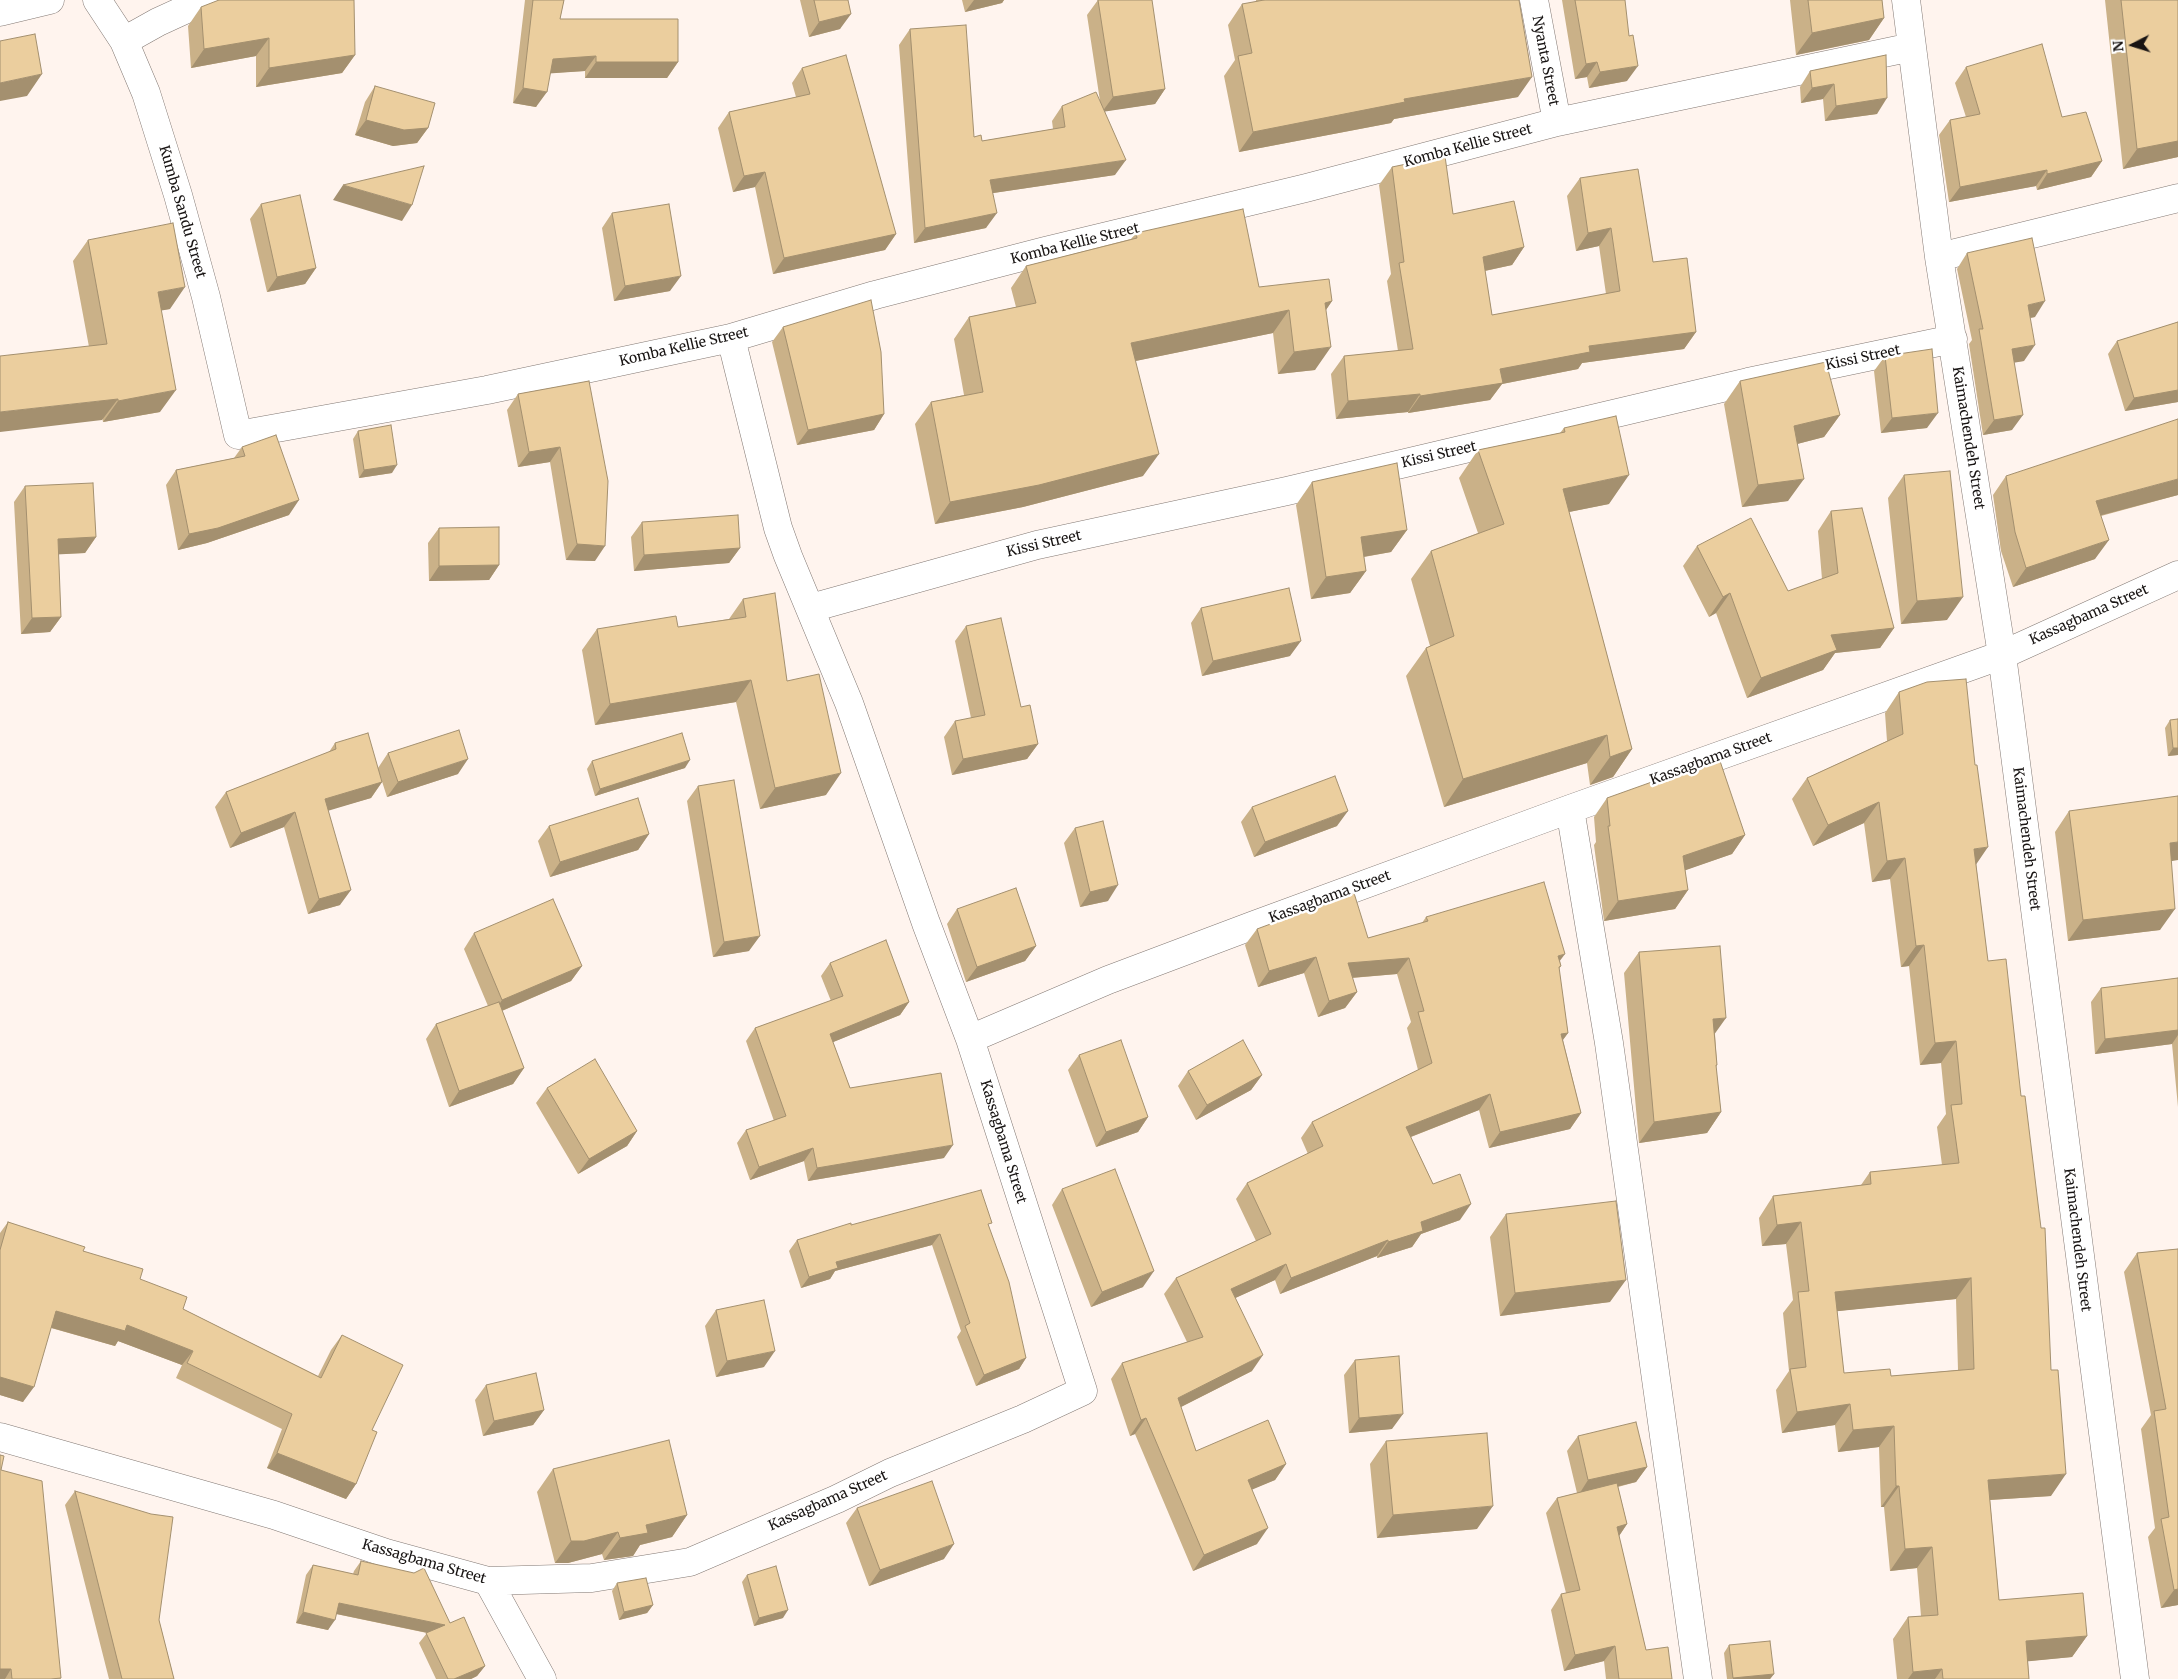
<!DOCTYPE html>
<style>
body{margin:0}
#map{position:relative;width:2178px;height:1679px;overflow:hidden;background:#fff4ee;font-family:Merriweather,serif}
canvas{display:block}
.north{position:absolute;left:2108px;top:20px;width:50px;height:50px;-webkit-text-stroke:4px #fff;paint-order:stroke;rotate:265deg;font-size:14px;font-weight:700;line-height:20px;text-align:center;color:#181413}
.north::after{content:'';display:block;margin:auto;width:18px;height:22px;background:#181413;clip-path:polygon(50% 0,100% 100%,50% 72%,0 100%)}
</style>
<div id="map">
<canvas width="2178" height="1679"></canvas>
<div class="north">N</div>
</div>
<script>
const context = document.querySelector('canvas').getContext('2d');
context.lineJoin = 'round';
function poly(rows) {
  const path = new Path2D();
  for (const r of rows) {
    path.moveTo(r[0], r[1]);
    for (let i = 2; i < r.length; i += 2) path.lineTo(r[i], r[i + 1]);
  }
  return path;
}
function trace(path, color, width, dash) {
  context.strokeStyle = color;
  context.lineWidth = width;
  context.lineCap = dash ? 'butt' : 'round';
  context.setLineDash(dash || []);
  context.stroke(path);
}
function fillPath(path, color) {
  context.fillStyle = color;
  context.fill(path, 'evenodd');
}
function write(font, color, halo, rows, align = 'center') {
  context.font = font + ' Merriweather,serif';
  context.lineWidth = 5;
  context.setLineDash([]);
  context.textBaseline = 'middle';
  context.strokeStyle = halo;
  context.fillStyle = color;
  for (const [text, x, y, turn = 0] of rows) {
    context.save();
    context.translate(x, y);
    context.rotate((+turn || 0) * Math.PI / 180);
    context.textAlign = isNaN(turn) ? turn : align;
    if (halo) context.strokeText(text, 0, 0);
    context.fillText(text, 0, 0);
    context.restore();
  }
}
const street = poly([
 [97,0,124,41,146,93,178,195,206,297,238,435,487,390,731,338,875,295,1045,251,1306,188,1557,122,1912,47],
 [1534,0,1557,122],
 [1906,0,1939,257,2002,655,2135,1679],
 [0,12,50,0],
 [124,41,158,22,195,5,214,0],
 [1939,257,2178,198],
 [811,608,1037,545,1287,491,1748,382,1953,339],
 [1570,809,1609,1043,1698,1679],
 [970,1039,1108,980,1254,925,1570,809,2002,655,2178,575],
 [0,1437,274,1515,386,1553,488,1581,592,1578,690,1562,837,1499,890,1473,1023,1419,1083,1391,970,1039,926,923,849,703,788,556,778,528,731,338],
 [488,1581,542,1679]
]);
trace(street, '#837974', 29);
trace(street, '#fff', 28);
fillPath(poly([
 [525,0,564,0,560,19,678,62,667,78,585,78,585,71,550,73,536,107,513,103],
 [800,0,848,0,840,29,809,37],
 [962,0,1004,0,1002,3,965,12],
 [1098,0,1165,89,1155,104,1105,111,1115,175,993,193,986,228,914,243,899,45,910,29,974,137,982,141,1053,129,1052,121,1062,106,1100,101,1087,15],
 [1256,0,1519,0,1518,97,1394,119,1391,123,1239,152,1224,76,1235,60,1228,25,1242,4,1256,2],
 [1562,0,1625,0,1627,81,1589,88,1587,77,1575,79],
 [1790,0,1882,0,1884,18,1869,40,1796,55],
 [2105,0,2178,0,2178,157,2123,169],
 [201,7,355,55,342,73,256,87,256,56,191,68,188,26],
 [1886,55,1877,114,1825,121,1823,99,1801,103,1800,87,1810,71],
 [1966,67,2062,117,2102,161,2091,177,2037,190,2036,186,1949,202,1939,135,1950,120,1966,117,1955,83],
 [802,68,896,234,885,250,773,274,755,187,733,192,718,128,729,112,796,97,792,83],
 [375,86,428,128,417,143,393,146,355,135,365,102],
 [1392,167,1453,214,1524,247,1512,265,1485,271,1492,315,1606,294,1599,246,1576,251,1567,196,1580,178,1653,262,1696,332,1684,349,1582,363,1578,369,1502,384,1490,400,1408,413,1408,412,1336,419,1331,374,1344,356,1398,351,1387,281,1391,274,1379,185],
 [261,204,316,268,305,284,267,292,250,219],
 [612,213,670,291,614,301,602,228],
 [1136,233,1259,287,1332,301,1326,310,1315,370,1278,374,1273,333,1135,361,1143,476,1023,507,935,524,915,424,931,402,964,395,954,339,969,317,1016,307,1011,288,1026,266,1131,239],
 [88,240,170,309,161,310,160,412,103,422,73,261],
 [1967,253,2035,317,2030,318,2024,361,2014,362,2012,430,1983,435,1969,344,1972,340,1957,269],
 [2178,322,2178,402,2125,411,2108,354,2117,341],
 [783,327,884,414,874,430,797,445,772,342],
 [1885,356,1927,428,1881,433,1874,371],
 [589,381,595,561,566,560,550,462,518,467,507,410,518,394],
 [1740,381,1840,415,1824,437,1797,444,1788,501,1742,507,1724,404],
 [1564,428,1609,504,1569,512,1632,749,1613,777,1590,785,1587,763,1444,807,1406,676,1426,648,1430,646,1411,579,1431,551,1478,533,1459,478,1478,450,1560,433],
 [358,431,392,473,359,478,353,439],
 [242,447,289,515,207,543,178,550,166,485,176,470,234,458],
 [1904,475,1947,620,1901,624,1888,498],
 [2006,476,2178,495,2101,516,2095,559,2013,587,2001,551,1993,495],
 [1312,482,1407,530,1391,552,1364,557,1366,571,1350,593,1311,599,1296,505],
 [25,486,96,537,85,553,58,554,61,617,50,632,21,634,14,502],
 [1831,511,1894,628,1880,648,1835,653,1823,670,1747,698,1716,613,1709,617,1683,566,1697,546,1788,591,1822,579,1818,531],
 [642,522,740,548,729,563,634,571,631,537],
 [439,528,499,565,489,580,429,581,428,543],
 [743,599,787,681,826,795,760,809,736,702,595,725,582,650,597,629,678,627,729,619],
 [1201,608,1290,656,1202,676,1191,623],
 [966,626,1021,707,1038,744,1027,759,952,775,944,737,955,721,971,718,955,641],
 [1899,692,1976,863,2051,1496,1990,1500,1999,1600,2087,1636,2072,1657,2028,1661,2029,1679,1897,1679,1893,1639,1908,1617,1921,1616,1917,1568,1890,1571,1884,1507,1881,1507,1879,1447,1838,1452,1835,1425,1782,1433,1776,1390,1789,1371,1783,1313,1793,1300,1786,1244,1762,1246,1759,1218,1773,1196,1861,1185,1870,1172,1942,1165,1937,1127,1946,1114,1941,1063,1920,1065,1909,966,1901,967,1890,879,1872,882,1864,823,1813,846,1792,799,1807,778,1887,741,1885,713],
 [1956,1299,1958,1370,1891,1376,1844,1373,1837,1311],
 [2170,720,2178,755,2168,756,2165,728],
 [335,743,378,768,388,753,458,774,387,797,379,772,382,782,371,798,328,810,340,905,308,914,284,827,230,848,215,807,226,792,329,752],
 [592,761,685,768,595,796,587,769],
 [698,786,749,951,713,957,687,801],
 [1607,798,1745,835,1732,854,1685,870,1688,890,1675,909,1604,921,1594,845,1596,842,1594,817],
 [1252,807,1337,826,1254,857,1241,822],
 [2069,811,2171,862,2160,930,2068,941,2055,832],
 [549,826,649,834,638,850,550,877,538,841],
 [1075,828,1108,901,1080,907,1064,843],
 [957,909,1036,946,1025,961,966,982,947,924],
 [1426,917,1560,961,1561,966,1559,969,1568,1033,1563,1040,1581,1113,1570,1129,1489,1148,1479,1110,1411,1137,1433,1184,1460,1220,1421,1234,1412,1247,1377,1258,1377,1256,1280,1294,1275,1280,1235,1298,1252,1371,1181,1407,1196,1451,1286,1464,1275,1480,1252,1489,1257,1544,1193,1571,1135,1434,1130,1436,1111,1379,1122,1363,1187,1342,1164,1294,1176,1278,1256,1241,1236,1199,1247,1183,1308,1154,1301,1138,1312,1122,1418,1070,1407,1028,1411,1022,1397,974,1352,978,1357,992,1345,1008,1318,1017,1304,973,1258,987,1245,945,1257,929,1368,938,1422,923],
 [474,933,582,966,571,981,502,1011,524,1068,513,1084,449,1107,426,1039,436,1024,488,1006,464,949],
 [1639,952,1715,1034,1717,1065,1716,1067,1721,1112,1707,1133,1639,1143,1624,973],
 [830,963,909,1002,900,1015,833,1042,850,1088,944,1158,808,1181,804,1161,750,1180,737,1143,746,1130,774,1121,746,1041,755,1028,831,1001,821,976],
 [2178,978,2178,1107,2172,1044,2095,1054,2091,1002,2101,988],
 [1079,1055,1148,1117,1138,1132,1096,1147,1068,1070],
 [1188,1071,1262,1075,1251,1090,1196,1120,1178,1086],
 [547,1088,637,1131,627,1146,578,1174,536,1103],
 [1062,1189,1143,1287,1091,1307,1052,1205],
 [1506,1214,1610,1302,1500,1316,1490,1237],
 [8,1222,83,1251,140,1279,183,1309,318,1376,331,1350,342,1335,372,1430,356,1484,346,1499,267,1468,282,1429,176,1378,182,1365,118,1341,115,1346,51,1328,23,1402,0,1395,0,1233],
 [851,1225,989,1227,1026,1358,1019,1369,976,1386,957,1337,961,1331,932,1245,835,1271,830,1279,801,1288,789,1251,797,1240],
 [2178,1249,2178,1605,2161,1608,2148,1537,2155,1528,2141,1429,2151,1415,2124,1272,2137,1253],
 [716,1310,764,1367,716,1377,705,1326],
 [1355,1360,1392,1429,1349,1433,1344,1375],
 [486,1385,544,1410,533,1425,483,1436,475,1400],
 [1578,1436,1647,1467,1636,1482,1618,1487,1627,1524,1619,1536,1646,1650,1672,1679,1606,1679,1604,1661,1564,1671,1551,1610,1561,1594,1566,1593,1546,1513,1557,1498,1577,1493,1567,1451],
 [1386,1441,1477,1529,1377,1538,1370,1464],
 [553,1469,687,1515,672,1537,640,1545,633,1556,604,1560,602,1554,568,1563,555,1563,537,1492],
 [1,1470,61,1679,0,1679],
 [75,1491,159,1620,174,1679,109,1679,65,1505],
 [857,1508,944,1559,869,1586,846,1523],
 [361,1561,450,1623,485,1666,477,1676,471,1679,436,1679,419,1643,427,1633,336,1614,328,1630,296,1623,306,1575,313,1565,353,1574,354,1571],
 [747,1575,783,1618,754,1626,742,1582],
 [617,1583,653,1605,647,1613,619,1620,612,1591],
 [1729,1645,1774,1674,1770,1679,1727,1679,1724,1653]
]), '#cab188');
fillPath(poly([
 [974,0,1004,0,1002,3,965,12],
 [851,14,840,29,809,37,819,22],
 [1884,18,1869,40,1796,55,1812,33],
 [269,38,256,56,191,68,204,49],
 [355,55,342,73,256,87,269,68],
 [596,56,585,71,542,74,553,59],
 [596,62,678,62,667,78,585,78],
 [1597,62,1587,77,1575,79,1586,64],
 [1638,66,1627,81,1589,88,1600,72],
 [42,74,27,96,0,101,0,83],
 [1532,77,1518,97,1394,119,1391,123,1239,152,1253,132,1404,99],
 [1834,84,1823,99,1801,103,1812,88],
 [523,88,547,92,536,107,513,103],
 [1165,89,1155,104,1102,112,1113,97],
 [1887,98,1877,114,1825,121,1836,106],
 [366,120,428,128,417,143,393,146,355,135],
 [2178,141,2178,157,2123,169,2137,149],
 [1126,160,1115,175,980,195,990,180],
 [2102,161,2091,177,2037,190,2047,174],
 [2047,170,2036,186,1949,202,1960,187],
 [765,172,755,187,733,192,744,176],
 [343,185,412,205,402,221,333,200],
 [997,213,986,228,914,243,925,228],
 [1611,228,1599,246,1576,251,1588,233],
 [896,234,885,250,773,274,784,258],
 [1524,247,1512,265,1470,274,1483,257],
 [316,268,305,284,267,292,277,277],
 [681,276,670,291,614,301,625,286],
 [185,287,170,309,142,314,158,292],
 [1332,301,1317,323,1325,303],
 [2045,301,2035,317,2018,320,2028,305],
 [1289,310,1273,333,1116,365,1131,343],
 [1696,332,1684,349,1582,363,1578,369,1502,384,1490,400,1408,413,1420,396,1500,369,1589,346],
 [2035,345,2024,361,2001,365,2012,349],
 [1331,347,1315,370,1278,374,1294,352],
 [176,390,160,412,103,422,118,401],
 [2178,390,2178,402,2125,411,2134,398],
 [1420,394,1408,412,1336,419,1348,401],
 [118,399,102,420,0,432,0,412],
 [1938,413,1927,428,1881,433,1892,418],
 [884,414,874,430,797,445,808,430],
 [1840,415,1824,437,1778,449,1794,426],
 [2023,415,2012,430,1983,435,1994,420],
 [560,447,550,462,518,467,529,452],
 [1159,454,1143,476,1023,507,935,524,950,502],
 [397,465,392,473,359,478,364,470],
 [1629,475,1609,504,1544,517,1563,489],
 [1804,479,1788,501,1742,507,1758,485],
 [2178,479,2178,495,2083,520,2096,501],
 [299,500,289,515,207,543,178,550,189,534],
 [1407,530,1391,552,1345,560,1361,537],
 [96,537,85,553,47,555,58,539],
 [2109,540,2095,559,2013,587,2026,568],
 [577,544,605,546,595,561,566,560],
 [740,548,729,563,634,571,644,555],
 [499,565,489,580,429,581,439,566],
 [1366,571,1350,593,1311,599,1326,577],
 [1730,593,1716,613,1709,617,1723,597],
 [1963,597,1947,620,1901,624,1917,601],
 [61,617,50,632,21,634,32,618],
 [1894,628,1880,648,1835,653,1823,670,1747,698,1761,678,1831,635],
 [1301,641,1290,656,1202,676,1213,661],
 [751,680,736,702,595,725,610,704],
 [1607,735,1587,763,1444,807,1463,779],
 [1038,744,1027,759,952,775,963,759],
 [2173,748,2178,748,2178,755,2168,756],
 [1632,749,1613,777,1590,785,1610,757],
 [468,759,458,774,387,797,398,782],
 [690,760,685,768,595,796,600,789],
 [841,773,826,795,760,809,775,788],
 [382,782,371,798,314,815,325,799],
 [1879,802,1864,823,1813,846,1828,825],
 [1348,811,1337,826,1254,857,1265,842],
 [295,812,284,827,230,848,241,833],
 [649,834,638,850,550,877,560,862],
 [1745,835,1732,854,1669,876,1683,856],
 [2178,842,2178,860,2155,864,2170,843],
 [1988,847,1973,869,1974,849],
 [1905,858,1890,879,1872,882,1887,861],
 [1118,885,1108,901,1080,907,1090,892],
 [351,890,340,905,308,914,319,899],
 [1688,890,1675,909,1604,921,1618,901],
 [2175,909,2160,930,2068,941,2083,920],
 [760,936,749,951,713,957,724,942],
 [1924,945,1909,966,1901,967,1916,946],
 [1036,946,1025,961,966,982,977,967],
 [1565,954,1553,970,1558,956],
 [1316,957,1304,973,1258,987,1269,971],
 [1409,958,1397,974,1337,979,1348,963],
 [582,966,571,981,492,1015,502,1000],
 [1357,992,1345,1008,1318,1017,1329,1001],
 [909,1002,900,1015,821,1047,830,1034],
 [1726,1018,1711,1039,1713,1019],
 [2178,1030,2178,1035,2172,1044,2095,1054,2105,1039],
 [1568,1033,1556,1049,1561,1034],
 [1956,1041,1941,1063,1920,1065,1935,1043],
 [524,1068,513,1084,449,1107,459,1091],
 [1262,1075,1251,1090,1196,1120,1207,1105],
 [1490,1094,1479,1110,1395,1143,1406,1127],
 [1721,1112,1707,1133,1639,1143,1654,1122],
 [1581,1113,1570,1129,1489,1148,1500,1132],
 [1148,1117,1138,1132,1096,1147,1106,1132],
 [637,1131,627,1146,578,1174,589,1159],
 [953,1145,944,1158,808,1181,817,1168],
 [813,1148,804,1161,750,1180,759,1167],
 [1471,1204,1460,1220,1421,1234,1412,1247,1377,1258,1388,1242,1421,1222],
 [1801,1222,1786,1244,1762,1246,1777,1225],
 [940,1234,932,1245,835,1271,830,1279,801,1288,809,1277,836,1262],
 [1388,1240,1377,1256,1280,1294,1291,1278],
 [1286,1264,1275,1280,1220,1305,1231,1289],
 [1154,1271,1143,1287,1091,1307,1102,1292],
 [1971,1278,1956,1299,1820,1313,1835,1292],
 [1626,1280,1610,1302,1500,1316,1515,1293],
 [56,1311,127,1325,193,1351,182,1365,118,1341,115,1346,45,1326],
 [775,1351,764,1367,716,1377,727,1361],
 [1263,1355,1252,1371,1167,1414,1178,1398],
 [1026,1358,1019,1369,976,1386,984,1375],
 [0,1377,34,1387,23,1402,0,1395],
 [1850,1404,1835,1425,1782,1433,1797,1412],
 [544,1410,533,1425,483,1436,494,1421],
 [1403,1414,1392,1429,1349,1433,1359,1418],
 [1146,1418,1135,1434,1130,1436,1141,1420],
 [1894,1426,1879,1447,1838,1452,1853,1430],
 [277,1453,356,1484,346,1499,267,1468],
 [1286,1464,1275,1480,1237,1496,1248,1480],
 [1647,1467,1636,1482,1578,1496,1588,1480],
 [2066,1474,2051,1496,1973,1501,1988,1480],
 [1896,1486,1899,1486,1884,1507,1881,1507],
 [1493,1506,1477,1529,1377,1538,1393,1515],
 [687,1515,672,1537,640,1545,633,1556,604,1560,620,1538,646,1525],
 [1627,1524,1617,1539,1617,1527],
 [1268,1528,1257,1544,1193,1571,1204,1555],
 [618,1532,602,1554,568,1563,555,1563,571,1541],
 [954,1544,944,1559,869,1586,880,1570],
 [1932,1547,1917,1568,1890,1571,1905,1549],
 [2178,1589,2178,1605,2161,1608,2174,1590],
 [339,1603,445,1625,438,1635,332,1613],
 [653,1605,647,1613,619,1620,624,1612],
 [788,1610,783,1618,754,1626,759,1618],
 [303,1612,335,1620,328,1630,296,1623],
 [2087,1636,2072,1657,2011,1663,2026,1641],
 [1615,1646,1604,1661,1564,1671,1575,1655],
 [485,1666,477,1676,471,1679,454,1679],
 [0,1669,11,1669,5,1679,0,1679],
 [1942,1669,1935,1679,1908,1679,1913,1672],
 [1774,1674,1770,1679,1733,1679,1733,1678]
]), '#a4906f');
const building = poly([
 [219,0,354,0,355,55,269,68,269,38,204,49,201,7,219,0],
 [533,0,564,0,560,19,678,19,678,62,596,62,596,56,553,59,547,92,523,88,533,0],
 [814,0,848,0,851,14,819,22,814,0],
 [1098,0,1152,0,1165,89,1113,97,1098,0],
 [1264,0,1519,0,1532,77,1404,99,1405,102,1253,132,1238,56,1252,53,1242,4,1264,0],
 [1575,0,1625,0,1629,36,1633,35,1638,66,1600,72,1597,62,1586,64,1575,0],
 [1808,0,1882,0,1884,18,1812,33,1808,0],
 [2121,0,2178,0,2178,141,2137,149,2121,0],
 [966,25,974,137,981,135,982,141,1065,127,1062,106,1096,92,1126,160,990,180,997,213,925,228,910,29,966,25],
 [35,34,42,74,0,83,0,41,35,34],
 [2042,44,2062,117,2086,112,2102,161,2047,174,2047,170,1960,187,1950,120,1980,114,1966,67,2042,44],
 [846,55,896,234,784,258,765,172,744,176,729,112,810,94,802,68,846,55],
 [1886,55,1887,98,1836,106,1834,84,1812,88,1810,71,1886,55],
 [375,86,435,103,428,128,404,130,366,120,375,86],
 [1445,156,1453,214,1514,201,1524,247,1483,257,1492,315,1620,291,1611,228,1588,233,1580,178,1638,169,1653,262,1687,258,1696,332,1589,346,1590,352,1500,369,1503,383,1420,396,1420,394,1348,401,1344,356,1413,349,1399,263,1404,262,1392,167,1445,156],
 [424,166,412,205,343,185,424,166],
 [300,195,316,268,277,277,261,204,300,195],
 [669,204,681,276,625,286,612,213,669,204],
 [1243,209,1259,287,1329,279,1332,301,1325,303,1331,347,1294,352,1289,310,1131,343,1159,454,1039,485,950,502,931,402,983,392,969,317,1036,303,1026,266,1137,238,1136,233,1243,209],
 [173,223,185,287,158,292,176,390,118,401,118,399,0,412,0,356,107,344,88,240,173,223],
 [2032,238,2045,301,2028,305,2035,345,2012,349,2023,415,1994,420,1979,329,1983,329,1967,253,2032,238],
 [871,300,881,352,884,414,808,430,783,327,871,300],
 [2178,322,2178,390,2134,398,2117,341,2178,322],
 [1932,349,1938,413,1892,418,1885,356,1932,349],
 [1826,362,1840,415,1794,426,1804,479,1758,485,1740,381,1826,362],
 [589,381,608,481,605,546,577,544,560,447,529,452,518,394,589,381],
 [1616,416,1629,475,1563,489,1632,749,1610,757,1607,735,1463,779,1426,648,1454,636,1431,551,1504,524,1478,450,1565,432,1564,428,1616,416],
 [2178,419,2178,479,2096,501,2109,540,2026,568,2015,532,2006,476,2178,419],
 [391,425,397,465,364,470,358,431,391,425],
 [276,435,299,500,218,528,189,534,176,470,245,456,242,447,276,435],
 [1397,463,1407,530,1361,537,1366,571,1326,577,1312,482,1397,463],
 [1950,471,1963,597,1917,601,1904,475,1950,471],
 [93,483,96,537,58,539,61,617,32,618,25,486,93,483],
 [1862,508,1894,628,1831,635,1837,650,1761,678,1730,593,1723,597,1697,546,1751,518,1788,591,1838,573,1831,511,1862,508],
 [738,515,740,548,644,555,642,522,738,515],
 [499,527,499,565,439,566,439,528,499,527],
 [1289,588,1301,641,1213,661,1201,608,1289,588],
 [775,593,787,681,819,674,841,773,775,788,751,680,610,704,597,629,676,616,678,627,746,617,743,599,775,593],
 [1001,618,1021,707,1030,705,1038,744,963,759,955,721,985,715,966,626,1001,618],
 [1966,679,1975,765,1977,765,1988,847,1974,849,1988,961,2006,959,2021,1096,2025,1096,2041,1228,2045,1228,2051,1370,2058,1370,2066,1474,1988,1480,1999,1600,2083,1593,2087,1636,2026,1641,2029,1679,1943,1679,1942,1669,1913,1672,1908,1617,1938,1615,1932,1547,1905,1549,1899,1486,1896,1486,1894,1426,1853,1430,1850,1404,1797,1412,1790,1369,1806,1367,1798,1292,1809,1291,1801,1222,1777,1225,1773,1196,1871,1184,1870,1172,1959,1163,1951,1105,1962,1104,1956,1041,1935,1043,1924,945,1916,946,1905,858,1887,861,1879,802,1828,825,1807,778,1903,734,1899,692,1927,682,1966,679],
 [1971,1278,1974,1369,1891,1376,1890,1369,1844,1373,1835,1292,1971,1278],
 [2178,719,2178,748,2173,748,2170,720,2178,719],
 [459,730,468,759,398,782,388,753,459,730],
 [368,733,382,782,325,799,351,890,319,899,295,812,241,833,226,792,336,749,335,743,368,733],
 [682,733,690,760,600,789,592,761,682,733],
 [1719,758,1745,835,1683,856,1688,890,1618,901,1608,826,1610,826,1607,798,1719,758],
 [1335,776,1348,811,1265,842,1252,807,1335,776],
 [734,780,760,936,724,942,698,786,734,780],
 [2178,796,2178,842,2170,843,2175,909,2083,920,2069,811,2178,796],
 [638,798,649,834,560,862,549,826,638,798],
 [1103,821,1118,885,1090,892,1075,828,1103,821],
 [1544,882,1565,954,1558,956,1561,966,1559,967,1568,1033,1561,1034,1581,1113,1500,1132,1490,1094,1406,1127,1433,1184,1460,1174,1471,1204,1421,1222,1423,1231,1388,1242,1388,1240,1291,1278,1286,1264,1231,1289,1263,1355,1178,1398,1196,1451,1268,1420,1286,1464,1248,1480,1268,1528,1204,1555,1146,1418,1141,1420,1122,1363,1203,1337,1176,1278,1271,1234,1247,1183,1323,1146,1312,1122,1432,1063,1418,1012,1424,1011,1409,958,1348,963,1357,992,1329,1001,1316,957,1269,971,1257,929,1354,893,1368,938,1428,921,1426,917,1544,882],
 [1016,888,1036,946,977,967,957,909,1016,888],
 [553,899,582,966,502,1000,474,933,553,899],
 [886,940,909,1002,830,1034,850,1088,941,1073,953,1145,817,1168,813,1148,759,1167,746,1130,786,1116,755,1028,843,996,830,963,886,940],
 [1720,946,1726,1018,1713,1019,1717,1065,1716,1065,1721,1112,1654,1122,1639,952,1720,946],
 [2178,978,2178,1030,2105,1039,2101,988,2178,978],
 [499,1002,524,1068,459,1091,436,1024,499,1002],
 [1121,1040,1148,1117,1106,1132,1079,1055,1121,1040],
 [1243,1040,1262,1075,1207,1105,1188,1071,1243,1040],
 [595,1059,637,1131,589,1159,547,1088,595,1059],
 [1115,1169,1154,1271,1102,1292,1062,1189,1115,1169],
 [981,1190,992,1223,988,1224,1009,1282,1026,1358,984,1375,965,1326,970,1323,940,1234,836,1262,838,1268,809,1277,797,1240,851,1223,851,1225,981,1190],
 [1616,1201,1626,1280,1515,1293,1506,1214,1616,1201],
 [8,1222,85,1247,83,1251,143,1269,140,1279,187,1297,183,1309,321,1378,342,1335,403,1365,372,1430,377,1432,356,1484,277,1453,292,1414,187,1363,193,1351,127,1325,125,1331,56,1311,34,1387,0,1377,0,1250,8,1222],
 [2178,1249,2178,1589,2174,1590,2161,1519,2169,1517,2154,1411,2166,1409,2137,1253,2178,1249],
 [764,1300,775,1351,727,1361,716,1310,764,1300],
 [1399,1356,1403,1414,1359,1418,1355,1360,1399,1356],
 [536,1373,544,1410,494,1421,486,1385,536,1373],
 [1636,1422,1647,1467,1588,1480,1578,1436,1636,1422],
 [1487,1433,1493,1506,1393,1515,1386,1441,1487,1433],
 [669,1440,687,1515,646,1525,648,1533,620,1538,618,1532,584,1541,571,1541,553,1469,669,1440],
 [0,1455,4,1456,1,1470,42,1481,61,1678,51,1679,12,1679,11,1669,0,1669,0,1455],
 [932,1481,954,1544,880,1570,857,1508,932,1481],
 [1617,1483,1627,1524,1617,1527,1646,1650,1668,1647,1672,1679,1619,1679,1615,1646,1575,1655,1561,1594,1580,1590,1557,1498,1617,1483],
 [75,1491,151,1514,173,1517,159,1620,174,1679,122,1679,75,1491],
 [361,1561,414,1573,424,1568,450,1623,464,1617,485,1666,454,1679,448,1679,426,1633,445,1625,339,1603,335,1620,303,1612,313,1565,358,1575,361,1561],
 [776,1566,788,1610,759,1618,747,1575,776,1566],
 [646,1578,653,1605,624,1612,617,1583,646,1578],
 [1770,1641,1774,1674,1733,1678,1729,1645,1770,1641]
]);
fillPath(building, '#ebce9e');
trace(building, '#a4906f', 1);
write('14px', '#181413', '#fff', [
 ["Nyanta Street",1545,61,79],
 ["Komba Kellie Street",1468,146,-15],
 ["Kumba Sandu Street",182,212,74],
 ["Komba Kellie Street",1075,244,-14],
 ["Komba Kellie Street",684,347,-13],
 ["Kissi Street",1863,358,-12],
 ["Kaimachendeh Street",1968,438,81],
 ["Kissi Street",1439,455,-13],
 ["Kissi Street",1044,544,-13],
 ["Kassagbama Street",2089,615,-24],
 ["Kassagbama Street",1711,759,-20],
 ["Kaimachendeh Street",2026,839,83],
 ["Kassagbama Street",1330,897,-20],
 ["Kassagbama Street",1003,1142,73],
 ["Kaimachendeh Street",2077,1240,83],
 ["Kassagbama Street",828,1501,-24],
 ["Kassagbama Street",424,1562,16]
]);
</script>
